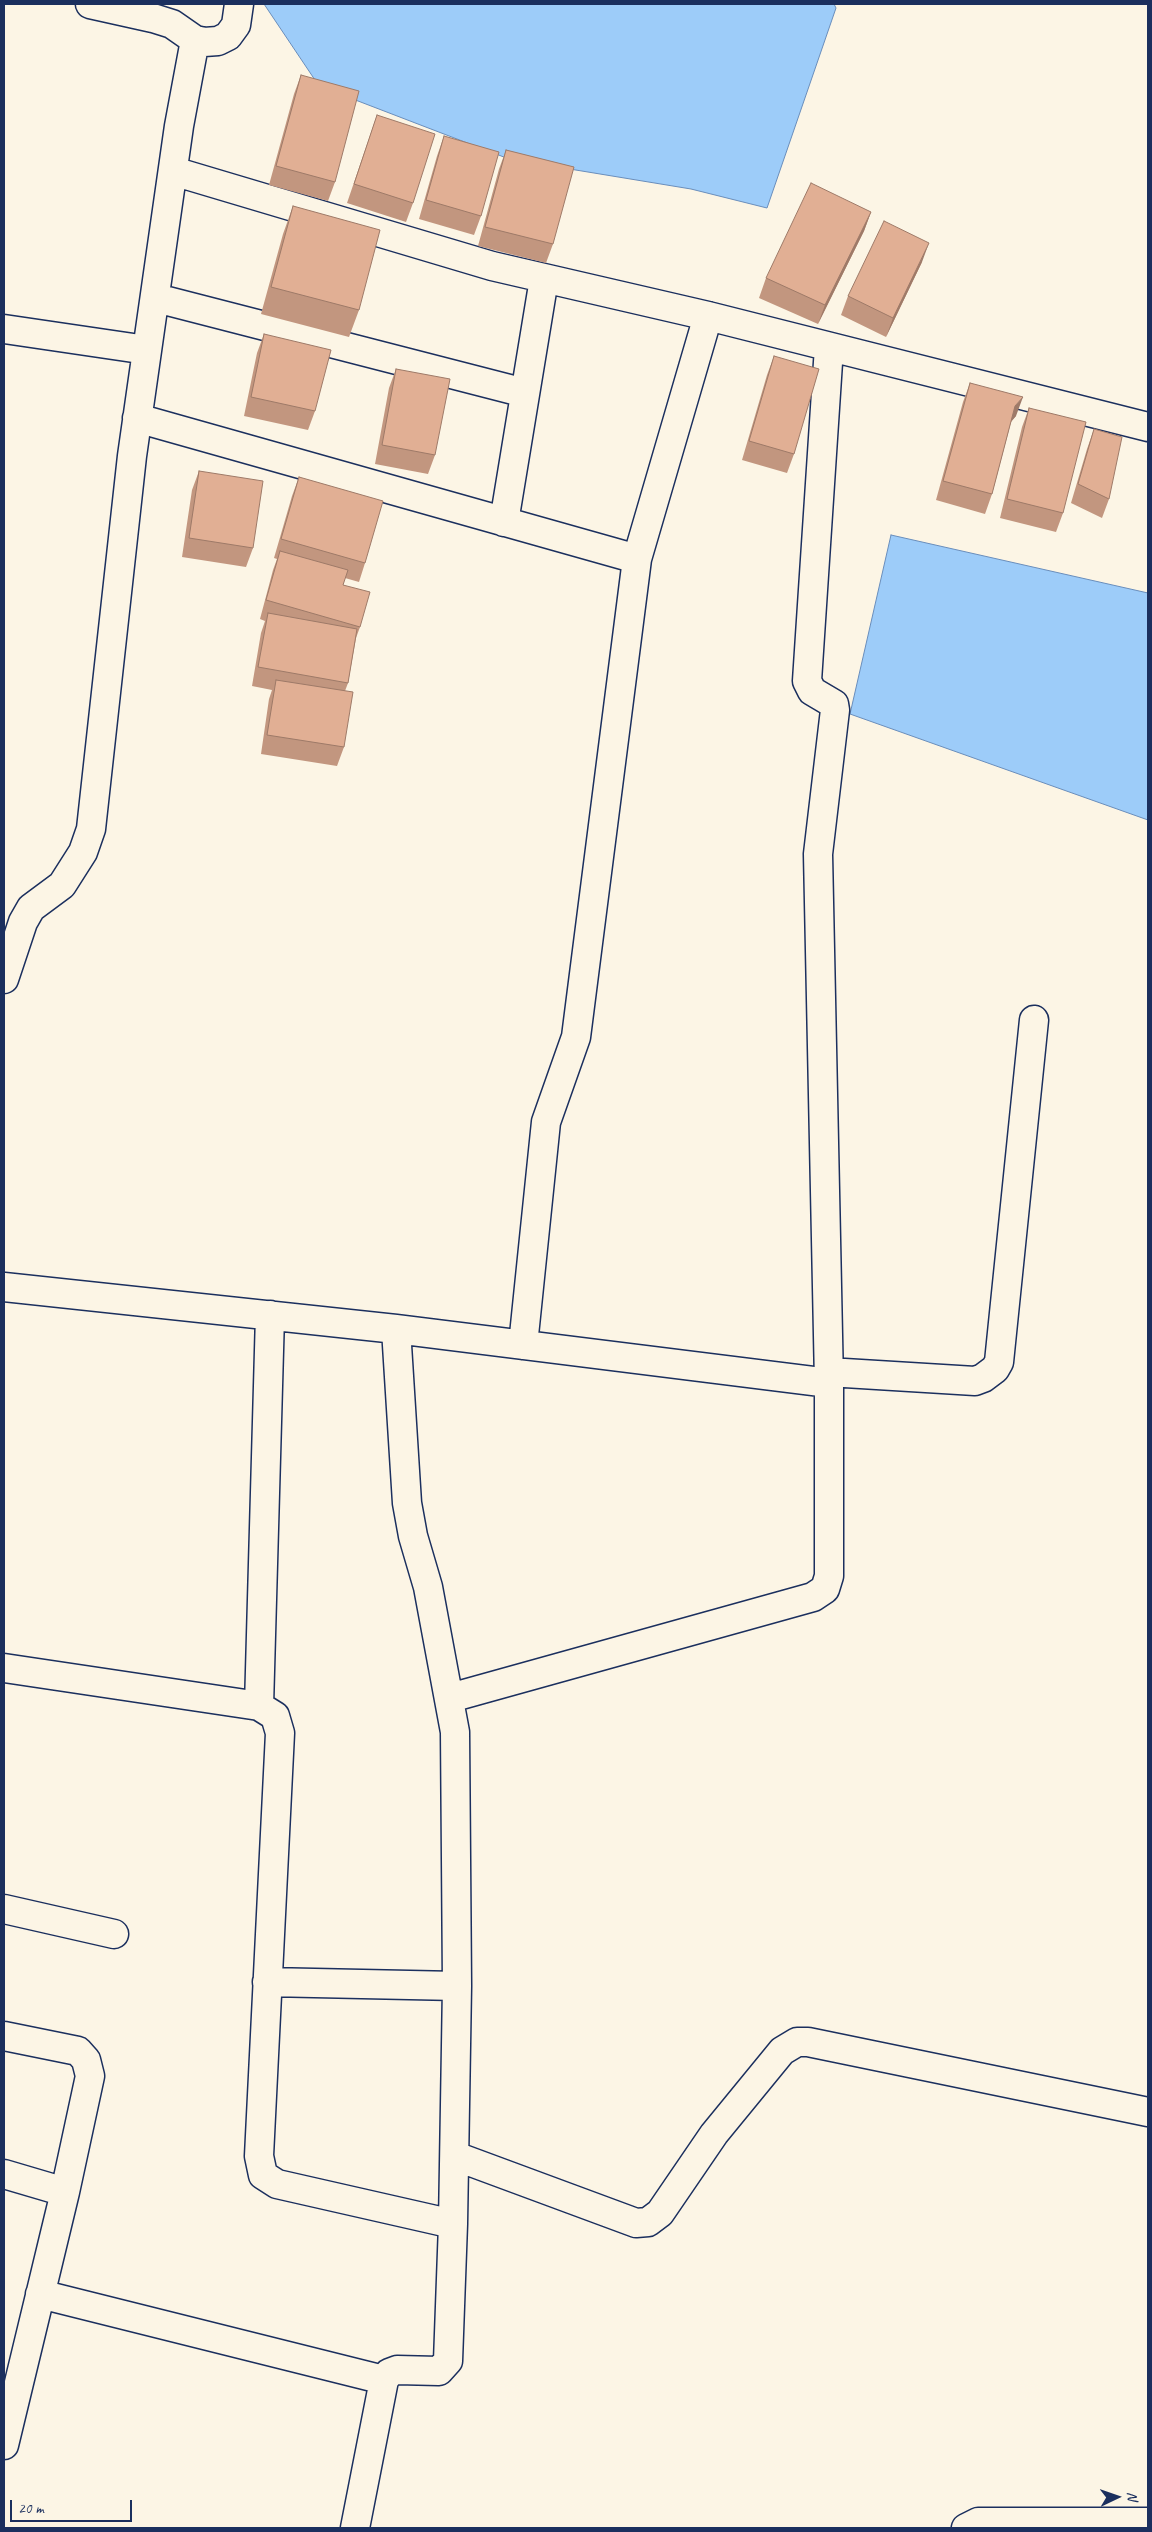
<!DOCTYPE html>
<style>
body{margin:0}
#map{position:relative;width:1152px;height:2532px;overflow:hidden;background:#fcf5e5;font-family:Caveat,sans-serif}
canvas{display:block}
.frame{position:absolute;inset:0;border:5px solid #1b2f5e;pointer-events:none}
.north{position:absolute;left:1092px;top:2472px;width:50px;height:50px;-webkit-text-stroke:4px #fcf5e5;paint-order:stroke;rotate:87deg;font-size:14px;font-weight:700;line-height:20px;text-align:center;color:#1b2f5e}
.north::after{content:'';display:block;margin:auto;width:18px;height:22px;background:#1b2f5e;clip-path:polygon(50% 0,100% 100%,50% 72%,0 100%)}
.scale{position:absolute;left:10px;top:2500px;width:122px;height:22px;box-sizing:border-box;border:2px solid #1b2f5e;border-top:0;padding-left:6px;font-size:15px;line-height:18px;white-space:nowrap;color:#1b2f5e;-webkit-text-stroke:4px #fcf5e5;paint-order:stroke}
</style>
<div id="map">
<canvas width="1152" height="2532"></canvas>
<div class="frame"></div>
<div class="north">N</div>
<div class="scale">20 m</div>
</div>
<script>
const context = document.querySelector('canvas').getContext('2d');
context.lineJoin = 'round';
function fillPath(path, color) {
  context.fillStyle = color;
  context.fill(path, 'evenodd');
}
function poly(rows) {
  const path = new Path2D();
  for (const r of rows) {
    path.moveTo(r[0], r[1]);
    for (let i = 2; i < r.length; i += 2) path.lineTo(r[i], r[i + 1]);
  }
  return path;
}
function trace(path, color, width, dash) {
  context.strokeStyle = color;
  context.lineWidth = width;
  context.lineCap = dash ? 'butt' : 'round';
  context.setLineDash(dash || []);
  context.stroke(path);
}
const water = poly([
 [264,4,834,4,836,8,767,208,691,189,509,159,319,86,264,4],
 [891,535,1148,593,1148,820,850,714,891,535]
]);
fillPath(water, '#9dccf9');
trace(water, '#698dbb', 1);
const minor = poly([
 [90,4,153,18,172,24,195,40,204,42,218,41,228,36,236,25,239,4],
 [173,171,492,266,708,316,1148,427],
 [156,298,525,393],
 [4,329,147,350],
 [137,418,637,559],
 [504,522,544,279],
 [4,979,23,922,31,908,62,885,83,852,91,829,132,456,179,126,195,40],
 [4,1287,396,1329,829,1383],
 [523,1345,546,1122,576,1037,637,559,708,316],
 [828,1372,975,1381,983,1378,995,1369,999,1362,1034,1020],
 [4,1668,259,1706,275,1716,280,1733,259,2156,263,2175,277,2184,453,2224],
 [450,1698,813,1597,825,1589,829,1576,829,1383,818,854,835,710,834,704,812,691,807,681,829,347],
 [259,1706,270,1315],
 [4,1909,114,1934],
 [267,1982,457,1986],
 [4,2036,78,2051,86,2060,90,2076,65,2192,4,2445],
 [455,2156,636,2223,648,2222,660,2213,714,2134,782,2051,797,2042,808,2042,1148,2112],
 [4,2174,65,2192],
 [40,2294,384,2380],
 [355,2528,384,2380,389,2373,397,2370,439,2371,448,2361,453,2224,457,1986,455,1732,428,1587,413,1536,407,1503,396,1329],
 [966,2528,978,2522,1148,2522]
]);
trace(minor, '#1b2f5e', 31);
trace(minor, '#fcf5e5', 28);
fillPath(poly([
 [301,75,335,182,328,201,269,185,294,94],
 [377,115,413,203,406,222,347,203],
 [444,136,481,216,474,235,419,219,437,156],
 [506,150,553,244,546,263,478,246,499,169],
 [293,206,359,310,349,337,261,314,283,234],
 [871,212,864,231,818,324,759,298,766,278],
 [922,262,886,337,841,315,848,296],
 [264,334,315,411,308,430,244,416,257,353],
 [774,356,794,454,787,473,742,460,767,375],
 [396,369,435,455,428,474,375,464,389,388],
 [970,383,1016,416,1011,422,992,494,985,514,936,500,963,402],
 [1029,408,1063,513,1056,532,1000,518,1022,427],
 [1094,429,1109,499,1102,518,1071,503,1087,449],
 [199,471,253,548,246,567,182,557,192,490],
 [299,477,365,563,359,582,345,578,343,585,360,627,356,638,348,683,345,691,344,747,337,766,261,754,269,699,272,690,252,686,261,633,265,621,260,619,273,570,277,559,274,558,292,496]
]), '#c2967f');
fillPath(poly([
 [871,212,864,231,818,324,825,305],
 [929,243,922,262,886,337,893,318],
 [1023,397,1016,416,1008,425,1015,406]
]), '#9e7a68');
const building = poly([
 [301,75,359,91,335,182,276,166,301,75],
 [377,115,435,134,413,203,354,184,377,115],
 [444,136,499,152,481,216,426,200,444,136],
 [506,150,574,167,553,244,485,227,506,150],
 [811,183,871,212,825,305,766,278,811,183],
 [293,206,380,230,359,310,271,287,293,206],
 [884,221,929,243,893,318,848,296,884,221],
 [264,334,331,350,315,411,251,397,264,334],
 [774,356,819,369,794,454,749,441,774,356],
 [396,369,450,379,435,455,382,445,396,369],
 [970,383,1023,397,1015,406,992,494,943,481,970,383],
 [1029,408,1086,422,1063,513,1007,499,1029,408],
 [1094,429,1122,437,1109,499,1078,484,1094,429],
 [199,471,263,481,253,548,189,538,199,471],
 [299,477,383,501,365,563,281,539,299,477],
 [280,551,348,570,343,585,370,592,360,627,266,600,280,551],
 [268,613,357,629,348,683,258,667,268,613],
 [276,680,353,692,344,747,267,735,276,680]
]);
fillPath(building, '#e1af94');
trace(building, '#9e7a68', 1);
</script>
